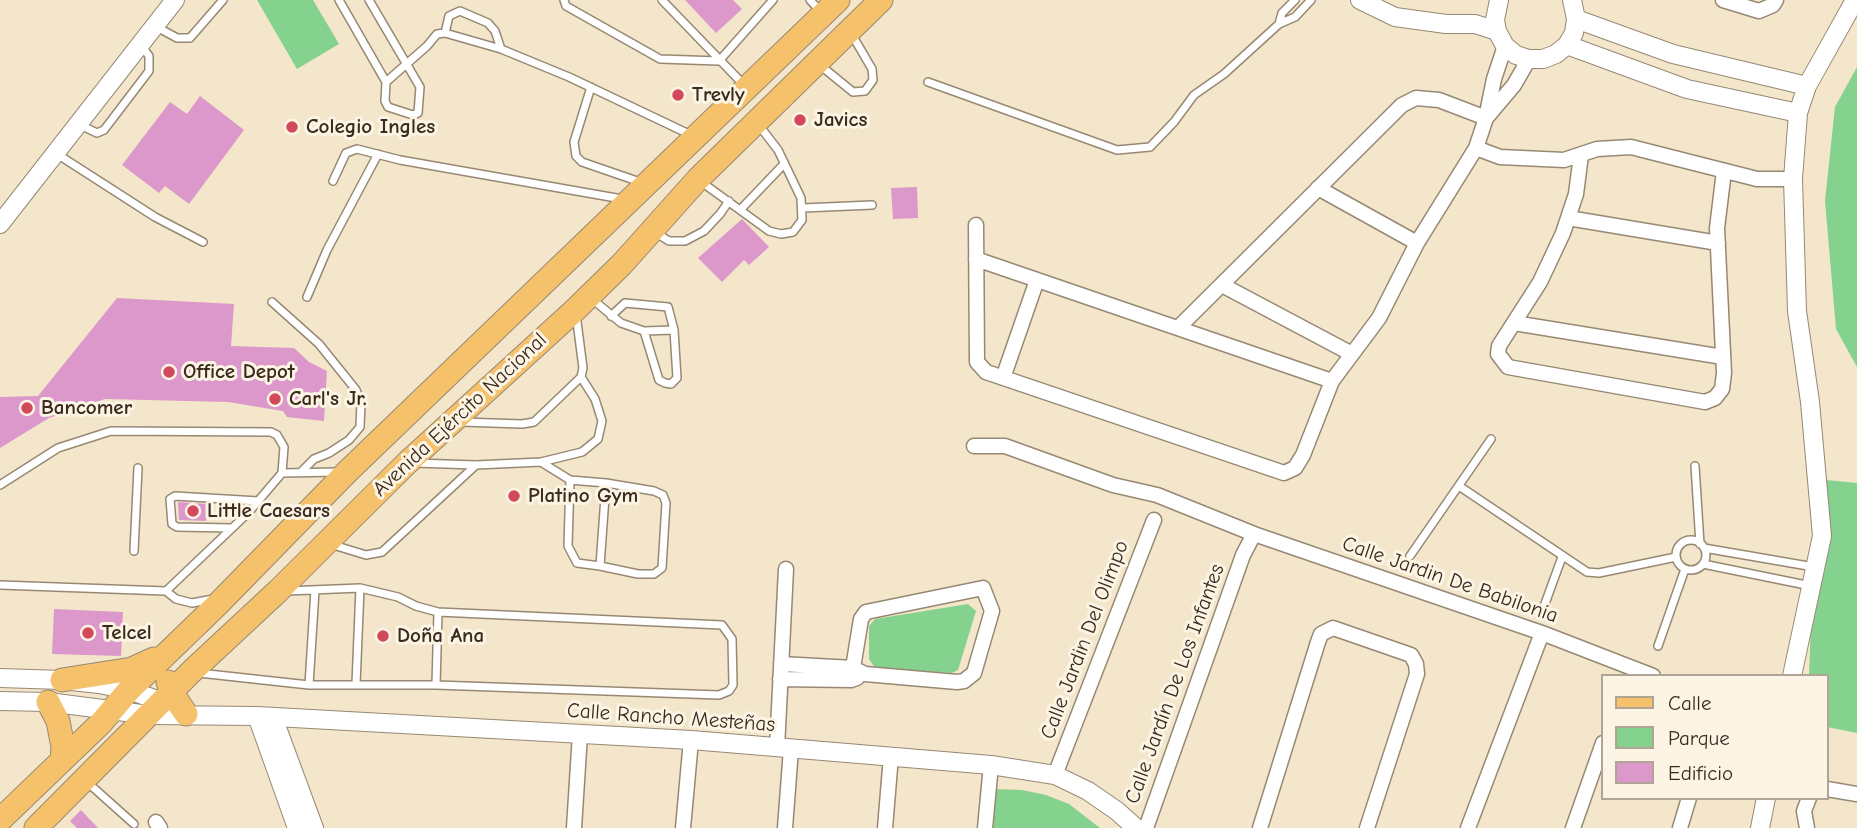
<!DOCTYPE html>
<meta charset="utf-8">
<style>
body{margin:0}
#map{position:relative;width:1857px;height:828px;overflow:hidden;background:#f3e6ca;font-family:"Comic Neue",sans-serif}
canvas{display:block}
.legend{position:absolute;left:1601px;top:674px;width:228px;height:126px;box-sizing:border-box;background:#fcf5e5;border:2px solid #afa495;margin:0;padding:9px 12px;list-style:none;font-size:21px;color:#3b2a1e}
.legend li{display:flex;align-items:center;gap:14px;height:35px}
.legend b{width:35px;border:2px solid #afa495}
</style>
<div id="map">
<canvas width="1857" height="828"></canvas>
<ul class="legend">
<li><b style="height:9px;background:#f5c16b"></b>Calle</li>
<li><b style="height:19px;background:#85d18e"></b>Parque</li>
<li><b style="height:19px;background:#dc98ca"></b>Edificio</li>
</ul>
</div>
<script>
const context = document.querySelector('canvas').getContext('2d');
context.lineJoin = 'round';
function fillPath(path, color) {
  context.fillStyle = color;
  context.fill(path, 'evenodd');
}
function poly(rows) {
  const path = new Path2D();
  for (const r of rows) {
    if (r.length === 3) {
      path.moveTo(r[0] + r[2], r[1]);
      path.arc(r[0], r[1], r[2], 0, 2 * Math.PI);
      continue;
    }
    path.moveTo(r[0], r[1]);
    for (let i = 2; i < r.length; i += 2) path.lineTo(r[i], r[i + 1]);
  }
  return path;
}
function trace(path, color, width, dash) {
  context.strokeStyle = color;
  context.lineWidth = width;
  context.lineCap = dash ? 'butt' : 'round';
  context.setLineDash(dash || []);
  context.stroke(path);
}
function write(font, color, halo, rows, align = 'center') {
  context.font = font + ' "Comic Neue",sans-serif';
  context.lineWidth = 6;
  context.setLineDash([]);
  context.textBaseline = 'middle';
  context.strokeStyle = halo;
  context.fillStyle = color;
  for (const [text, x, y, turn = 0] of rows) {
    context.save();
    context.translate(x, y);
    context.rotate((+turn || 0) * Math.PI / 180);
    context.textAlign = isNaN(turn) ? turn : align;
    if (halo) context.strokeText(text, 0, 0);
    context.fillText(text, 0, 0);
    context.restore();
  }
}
fillPath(poly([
 [257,0,313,0,339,44,297,69],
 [1857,67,1857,367,1836,329,1825,201,1835,107],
 [1816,479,1857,483,1857,733,1827,727,1827,676,1809,676],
 [968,604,976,611,958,670,952,673,875,668,869,659,869,626,875,619],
 [995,789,1022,790,1046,795,1069,804,1100,828,988,828]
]), '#85d18e');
fillPath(poly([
 [685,0,733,0,742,9,716,33],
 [200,96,244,130,189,204,165,186,159,193,122,165,170,102,187,114],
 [917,187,918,218,893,219,891,188],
 [742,219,769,247,749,265,744,260,722,282,698,258],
 [117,298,234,304,231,346,294,348,309,362,327,371,324,421,287,417,283,411,228,402,105,399,49,418,0,448,0,397,38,396],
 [178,502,207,504,206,521,179,520],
 [54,609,123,612,121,656,52,654],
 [81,810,98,828,77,828,70,821]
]), '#dc98ca');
const service = poly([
 [339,0,386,82,427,46,437,34,445,33,501,49,569,77,691,135],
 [369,0,420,87,418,113,413,115,388,107,385,101,386,82],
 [564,0,566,6,660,59,719,61,773,0],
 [662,0,744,85],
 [810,0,821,12],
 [1279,24,1282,13,1295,0],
 [155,26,177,38,190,38,223,0],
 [445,33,449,16,460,11,488,23,495,31,501,49],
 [821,66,853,92,865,91,873,80,872,69,851,33],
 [928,82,1117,150,1150,147,1174,122,1194,95,1224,74,1279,24,1295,17,1311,0],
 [591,87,574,142,576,156,582,162,643,183],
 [78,124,97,133,104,130,149,71,149,56,141,45],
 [57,154,155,217,203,242],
 [333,181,346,153,357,149,400,160,622,199],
 [700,181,769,231,781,234,793,232,802,220,801,198,778,150,758,124],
 [803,208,872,205],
 [741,209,784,164],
 [656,233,669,241,685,241,704,231,720,214,729,201],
 [307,297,327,250,378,154],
 [592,299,621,323,644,331,659,380,665,383,671,384,677,378,674,330],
 [272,302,319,344,356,390,361,403,360,427,349,440,329,453,314,459,301,472],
 [611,316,625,303,668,307,674,330,644,331],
 [462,422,522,424,534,422,581,377,583,368,576,314],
 [541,462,570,480,606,483,600,566,577,563,568,546,570,480],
 [415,463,476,465,541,462,582,452,598,439,602,421,595,399,581,377],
 [1695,466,1700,544],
 [282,473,339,472],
 [0,485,58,448,111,431,271,432,277,435,284,447,282,473,248,513,166,591],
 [1459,486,1587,572,1599,573,1676,557],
 [231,528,177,527,172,524,170,499,175,496,258,501],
 [1691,555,15],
 [330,544,366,555,382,552,476,465],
 [1704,548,1814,567],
 [134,551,138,468],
 [1410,556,1491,439],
 [1703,564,1811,586],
 [600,566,638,574,654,574,662,568,666,503,663,495,654,491,606,483],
 [0,585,166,591,176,599,192,603,213,599],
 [1542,612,1562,557],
 [1658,646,1685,569],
 [199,673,309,685,436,685,719,695,729,691,733,685,732,639,722,625,438,612,416,606,398,597,360,588,287,591],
 [356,684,360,588],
 [309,685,315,590],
 [436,685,438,612],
 [87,782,134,824]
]);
const minor = poly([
 [1723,0,1759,11,1773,5,1776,0],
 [1487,117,1514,85,1529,59],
 [1476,148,1500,157,1564,160,1597,149,1631,147,1757,179,1793,179],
 [1581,155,1576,194,1563,233,1540,282,1499,346,1498,354,1508,367,1705,402,1715,398,1722,389,1724,373,1717,228,1724,171],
 [1318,188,1417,243],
 [1568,218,1718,243],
 [976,225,977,362,986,372,1284,473,1295,468,1303,455,1332,381,1379,318,1417,243,1476,148,1486,118,1494,79,1505,46],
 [976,259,1332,381],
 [1222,285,1352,354],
 [1514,323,1723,357],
 [1178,328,1402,105,1416,98,1439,100,1486,118],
 [1003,378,1037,280],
 [974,446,1005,446,1113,485,1157,495,1254,534],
 [781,664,853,668,865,674,957,682,964,681,974,673,992,611,983,588,866,612,861,619,853,668,851,680],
 [780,679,851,680,857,678],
 [777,748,786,569],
 [1055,775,1154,520],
 [1827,789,1857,794],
 [156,822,160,828],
 [574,828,580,734],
 [683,828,691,740],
 [785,828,791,749],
 [885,828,891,756],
 [985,828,991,765],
 [1146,828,1243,555,1254,534,1542,633,1653,676],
 [1260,828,1318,642,1321,634,1333,628,1411,655,1416,664,1417,674,1367,828],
 [1468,828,1542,633],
 [1573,828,1603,743],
 [1680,828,1689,798],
 [1807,828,1804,811,1809,798]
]);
const tertiary = poly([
 [1360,0,1395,17,1446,24,1475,24,1497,31],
 [1499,0,1495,20,1497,31,1505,46,1516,55,1529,59,1543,59,1556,54,1567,45,1574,33,1576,19,1572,0],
 [1576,19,1673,54,1807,86],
 [1567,45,1687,89,1798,113],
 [0,224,175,0],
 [1792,676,1822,536,1810,402,1797,311,1793,179,1798,113,1807,86,1855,0],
 [0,678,62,680,99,684,129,690,171,705],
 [0,701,48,702,149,715,257,716,691,740,991,765,1055,775,1088,791,1117,811,1136,828],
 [257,716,297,828],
 [273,717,314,828],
 [1760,828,1766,798]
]);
const primary = poly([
 [62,680,132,669,154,659],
 [168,682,172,693,186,714],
 [48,702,58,721,63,747,62,760],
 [0,820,101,723,129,690,218,604,347,472,838,0],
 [36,828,191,672,278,591,408,462,575,310,622,264,698,179,881,0]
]);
trace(service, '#978874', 10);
trace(minor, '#978874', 17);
trace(tertiary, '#978874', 20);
trace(primary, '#978874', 25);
trace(service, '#fff', 7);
trace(minor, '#fff', 14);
trace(tertiary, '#fff', 18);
trace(primary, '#f5c16b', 23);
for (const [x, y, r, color] of [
 [678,95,7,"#d1495b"],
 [800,120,7,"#d1495b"],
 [292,127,7,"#d1495b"],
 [169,372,7,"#d1495b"],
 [275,399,7,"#d1495b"],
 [27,408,7,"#d1495b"],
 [514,496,7,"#d1495b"],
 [193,511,7,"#d1495b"],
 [88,633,7,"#d1495b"],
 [383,636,7,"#d1495b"]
]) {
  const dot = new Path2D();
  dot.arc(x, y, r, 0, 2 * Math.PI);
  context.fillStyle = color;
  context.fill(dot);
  trace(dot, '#fcf5e5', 2.5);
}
write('bold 21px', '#3b2a1e', '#fcf5e5', [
 ["Trevly",692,95],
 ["Javics",814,120],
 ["Colegio Ingles",306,127],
 ["Office Depot",183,372],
 ["Carl's Jr.",289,399],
 ["Bancomer",41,408],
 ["Platino Gym",528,496],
 ["Little Caesars",207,511],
 ["Telcel",102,633],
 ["Doña Ana",397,636]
], 'left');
write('21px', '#3b2a1e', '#fcf5e5', [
 ["Avenida Ejército Nacional",460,415,-43],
 ["Calle Jardin De Babilonia",1450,580,19],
 ["Calle Jardin Del Olimpo",1085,640,-69],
 ["Calle Jardín De Los Infantes",1175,684,-70],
 ["Calle Rancho Mesteñas",671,718,4]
]);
</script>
